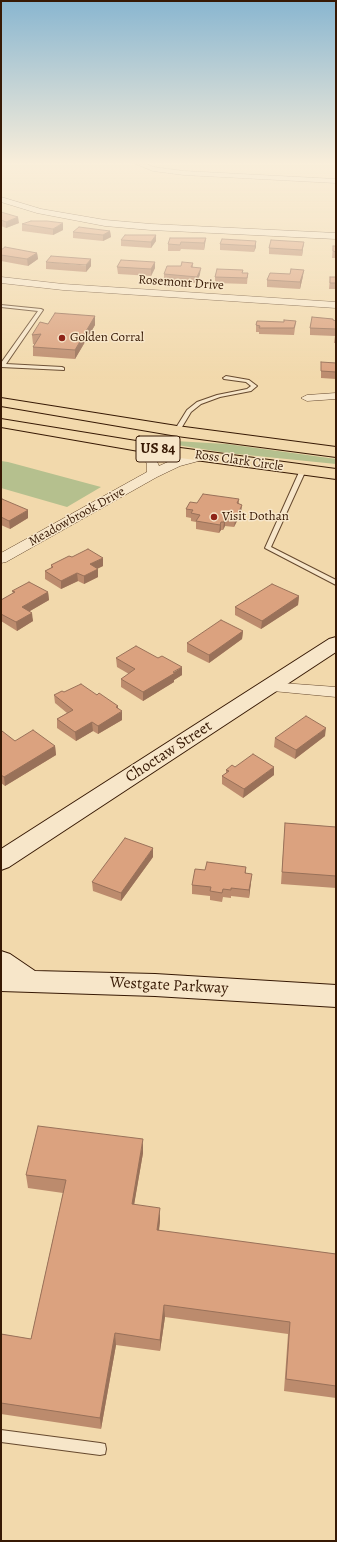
<!DOCTYPE html>
<style>
body{margin:0}
#map{position:relative;width:337px;height:1542px;overflow:hidden;background:#f2d9ac;font-family:Alegreya,serif}
canvas{display:block}
.frame{position:absolute;inset:0;border:2px solid #371904;pointer-events:none}
</style>
<div id="map">
<canvas width="337" height="1542"></canvas>
<div class="frame"></div>
</div>
<script>
const context = document.querySelector('canvas').getContext('2d');
context.lineJoin = 'round';
function fillPath(path, color) {
  context.fillStyle = color;
  context.fill(path, 'evenodd');
}
function poly(rows) {
  const path = new Path2D();
  for (const r of rows) {
    path.moveTo(r[0], r[1]);
    for (let i = 2; i < r.length; i += 2) path.lineTo(r[i], r[i + 1]);
  }
  return path;
}
function trace(path, color, width, dash) {
  context.strokeStyle = color;
  context.lineWidth = width;
  context.lineCap = dash ? 'butt' : 'round';
  context.setLineDash(dash || []);
  context.stroke(path);
}
function write(font, color, halo, rows, align = 'center') {
  context.font = font + ' Alegreya,serif';
  context.lineWidth = 3;
  context.setLineDash([]);
  context.textBaseline = 'middle';
  context.strokeStyle = halo;
  context.fillStyle = color;
  for (const [text, x, y, turn = 0] of rows) {
    context.save();
    context.translate(x, y);
    context.rotate((+turn || 0) * Math.PI / 180);
    context.textAlign = isNaN(turn) ? turn : align;
    if (halo) context.strokeText(text, 0, 0);
    context.fillText(text, 0, 0);
    context.restore();
  }
}
fillPath(poly([
 [140,439,227,444,336,459,336,464,227,453],
 [1,461,8,462,101,487,67,507,1,488]
]), '#b5c08e');
const lane = poly([
 [1,305,41,309,43,310,6,364,62,367,64,368,64,370,1,367,1,363,38,311,1,307,1,305],
 [226,376,249,380,257,386,251,391,220,397,201,404,191,412,179,432,175,432,174,431,187,410,197,402,217,395,247,389,251,386,246,382,224,379,223,378,226,376],
 [303,468,306,470,271,547,336,580,336,585,265,548,300,470,303,468],
 [1,1430,100,1443,105,1444,106,1449,105,1454,100,1455,1,1442,1,1430]
]);
const street = poly([
 [133,163,144,163,154,167,184,171,336,179,336,183,184,175,153,171,133,163],
 [1,197,41,209,105,220,151,224,336,233,336,239,151,230,105,226,37,213,1,202,1,197],
 [1,277,63,284,336,302,336,308,63,290,1,283,1,277],
 [336,393,336,399,307,401,301,398,307,395,336,393],
 [140,443,144,444,153,453,159,466,172,460,202,452,206,453,208,456,206,459,180,466,157,477,6,562,1,563,1,553,147,472,147,464,144,458,134,447,136,444,140,443],
 [268,682,336,687,336,697,262,690,260,687,262,684,268,682]
]);
const secondary = poly([
 [336,637,336,652,9,867,1,870,1,849,329,639,336,637],
 [1,951,10,954,35,971,155,974,336,985,336,1007,155,996,1,991,1,951]
]);
const highway = poly([
 [1,398,177,426,336,447,336,457,177,436,1,406,1,398],
 [1,419,173,447,336,469,336,479,173,457,1,427,1,419]
]);
trace(lane, '#66492e', 2);
trace(street, '#66492e', 1);
trace(secondary, '#371904', 2);
trace(highway, '#371904', 2);
fillPath(lane, '#f7e6c9');
fillPath(street, '#f7e6c9');
fillPath(secondary, '#f7e6c9');
fillPath(highway, '#f2d9ac');
fillPath(poly([
 [1,212,19,223,6,228,1,226],
 [22,224,63,230,53,235,22,231],
 [110,231,111,237,103,241,73,238,73,232],
 [156,235,156,241,151,248,121,246,121,240],
 [206,238,204,250,181,249,180,251,168,251,168,244],
 [256,241,256,247,254,252,220,250,220,244],
 [304,242,303,248,302,256,269,254,269,248],
 [333,246,336,246,336,258,332,258],
 [1,250,37,253,38,259,28,266,1,261],
 [46,262,91,266,86,272,46,269],
 [155,262,155,268,151,276,118,274,117,267],
 [193,263,193,267,200,274,197,283,164,280,164,274,181,266],
 [243,273,248,273,247,284,215,283,215,277],
 [303,276,300,289,267,287,267,280],
 [330,277,336,277,336,289,329,289],
 [95,316,95,325,75,359,33,356,33,347,35,344,33,344,32,335,48,324],
 [333,320,336,321,336,343,334,343,335,336,310,335,310,328],
 [296,321,294,335,259,334,259,332,256,332,256,325],
 [321,362,336,363,336,379,321,378],
 [239,499,239,504,241,513,234,527,225,526,223,530,221,530,219,533,196,529,196,522,191,521,191,518,186,517,186,509,197,503],
 [1,500,28,518,10,529,1,525],
 [72,557,103,566,97,569,98,577,84,584,78,581,61,589,45,579,45,571,51,568,51,565],
 [12,591,48,592,49,600,30,611,33,621,17,631,1,621,1,600,13,593],
 [299,596,298,605,261,629,235,615,235,607],
 [243,631,242,639,209,663,187,652,187,643],
 [116,658,182,675,174,680,174,682,143,701,121,687,121,679,129,674,117,667],
 [64,692,97,695,118,706,118,709,122,720,98,734,93,731,76,741,57,728,57,719,67,713,55,703,54,695],
 [1,732,15,741,55,746,56,755,5,786,1,783],
 [325,736,295,759,274,747,275,738],
 [235,767,274,775,243,798,222,784,222,776,226,773,226,770],
 [285,823,336,827,336,888,281,884],
 [153,857,121,901,93,891,92,882],
 [246,867,246,873,251,882,249,898,231,896,231,898,223,897,222,902,210,900,210,896,192,894,192,885,205,870],
 [143,1153,134,1204,160,1221,159,1231,336,1254,336,1398,284,1391,288,1334,165,1317,160,1351,116,1345,101,1429,1,1414,1,1334,31,1339,63,1193,28,1188,26,1175]
]), '#bc8b6d');
fillPath(poly([
 [18,217,19,223,6,228,6,222],
 [63,223,63,230,53,235,53,229],
 [110,231,111,237,103,241,103,235],
 [156,235,156,241,151,248,151,242],
 [206,238,204,250,204,243],
 [256,241,256,247,254,252,255,246],
 [304,242,303,248,302,256,302,250],
 [37,253,38,259,28,266,27,259],
 [91,259,91,266,86,272,86,265],
 [155,262,155,268,151,276,151,269],
 [201,268,200,274,197,283,197,277],
 [304,270,303,276,300,289,300,282],
 [95,316,95,325,75,359,75,350],
 [242,505,241,513,234,527,235,520],
 [28,510,28,518,10,529,9,521],
 [225,518,225,526,223,530,224,522],
 [221,522,221,530,219,533,220,525],
 [103,558,103,566,90,572,90,564],
 [98,569,98,577,84,584,84,576],
 [77,573,78,581,61,589,61,581],
 [48,592,49,600,23,615,22,607],
 [299,596,298,605,261,629,262,621],
 [32,613,33,621,17,631,16,622],
 [243,631,242,639,209,663,209,655],
 [182,667,182,675,174,680,174,682,143,701,143,692],
 [118,706,118,714,122,711,122,720,98,734,98,726,116,707],
 [92,722,93,731,76,741,75,732],
 [326,728,325,736,295,759,296,750],
 [55,746,56,755,5,786,4,777],
 [274,767,274,775,243,798,244,789],
 [153,848,153,857,121,901,121,893],
 [252,874,249,898,249,890],
 [143,1139,143,1153,132,1217,132,1204],
 [160,1208,160,1221,157,1243,157,1230],
 [164,1305,165,1317,160,1351,160,1340],
 [115,1333,116,1345,101,1429,100,1418]
]), '#997159');
const building = poly([
 [1,212,18,217,6,222,1,220,1,212],
 [31,221,47,221,63,223,53,229,22,224,31,221],
 [79,227,110,231,103,235,73,232,79,227],
 [125,235,156,235,151,242,121,240,125,235],
 [170,238,206,238,204,243,181,242,180,245,168,244,170,238],
 [222,239,256,241,255,246,220,244,222,239],
 [271,240,304,242,302,250,269,248,271,240],
 [333,246,336,246,336,252,333,251,333,246],
 [5,247,37,253,27,259,1,255,1,250,5,247],
 [51,256,91,259,86,265,46,262,51,256],
 [121,260,155,262,151,269,117,267,121,260],
 [182,262,193,263,191,267,201,268,197,277,164,274,167,266,181,266,182,262],
 [217,269,243,270,242,273,248,273,247,278,215,277,217,269],
 [291,269,304,270,300,282,267,280,270,273,290,274,291,269],
 [330,277,336,277,336,283,330,283,330,277],
 [55,313,95,316,75,350,33,347,41,334,32,335,40,322,48,324,55,313],
 [312,317,333,319,333,320,336,321,336,329,310,328,312,317],
 [284,320,296,321,294,328,259,328,260,326,256,325,257,321,284,322,284,320],
 [321,362,336,363,336,372,321,371,321,362],
 [203,494,239,499,237,503,242,505,235,520,225,518,224,522,221,522,220,525,196,521,200,515,191,513,193,510,186,509,190,502,197,503,203,494],
 [2,499,28,510,9,521,1,517,1,500,2,499],
 [88,549,103,558,90,564,98,569,84,576,77,573,61,581,45,571,53,567,51,565,69,556,72,557,88,549],
 [29,582,48,592,22,607,32,613,16,622,1,614,1,600,15,592,12,591,29,582],
 [272,584,299,596,262,621,235,607,272,584],
 [221,620,243,631,209,655,187,643,221,620],
 [136,646,158,658,162,656,182,667,173,672,175,673,143,692,121,679,135,669,116,658,136,646],
 [81,684,97,695,99,693,118,706,116,707,122,711,98,726,92,722,75,732,57,719,73,710,54,695,62,691,64,692,81,684],
 [306,716,326,728,296,750,275,738,306,716],
 [33,730,55,746,4,777,1,775,1,732,2,731,15,741,33,730],
 [253,754,274,767,244,789,222,776,229,771,226,770,232,765,235,767,253,754],
 [285,823,336,827,336,876,282,872,285,823],
 [125,838,153,848,121,893,92,882,125,838],
 [207,862,246,867,245,873,252,874,249,890,231,888,231,890,223,889,222,893,210,891,211,887,192,885,195,869,205,870,207,862],
 [38,1126,143,1139,132,1204,160,1208,157,1230,336,1254,336,1386,286,1379,290,1322,164,1305,160,1340,115,1333,100,1418,1,1403,1,1334,31,1339,66,1180,26,1175,38,1126]
]);
fillPath(building, '#dba27f');
trace(building, '#997159', 1);
const sky = context.createLinearGradient(0, 0, 0, 379);
sky.addColorStop(0, '#89b6d0');
sky.addColorStop(0.43, '#f9eeda');
sky.addColorStop(1, '#f9eeda00');
context.fillStyle = sky;
context.fillRect(0, 0, 337, 379);
for (const [x, y, r, color] of [
 [62,338,4,"#8f2418"],
 [214,517,4,"#8f2418"]
]) {
  const dot = new Path2D();
  dot.arc(x, y, r, 0, 2 * Math.PI);
  context.fillStyle = color;
  context.fill(dot);
  trace(dot, '#f7e6c9', 1.5);
}
write('13px', '#371904', '#f7e6c9', [
 ["Rosemont Drive",181,283,4],
 ["Ross Clark Circle",239,461,8],
 ["Meadowbrook Drive",77,517,-29]
]);
write('13px', '#371904', '#f7e6c9', [
 ["Golden Corral",70,338],
 ["Visit Dothan",222,517]
], 'left');
for (const [x, y, w] of [
 [158,449,44]
]) {
  const box = new Path2D();
  box.roundRect(x - w / 2, y - 13, w, 26, 3);
  context.fillStyle = '#f7e6c9';
  context.fill(box);
  trace(box, '#371904', 1);
}
write('bold 15px', '#371904', null, [
 ["US 84",158,449]
]);
write('16px', '#371904', '#f7e6c9', [
 ["Choctaw Street",169,752,-33],
 ["Westgate Parkway",169,986,3]
]);
</script>
